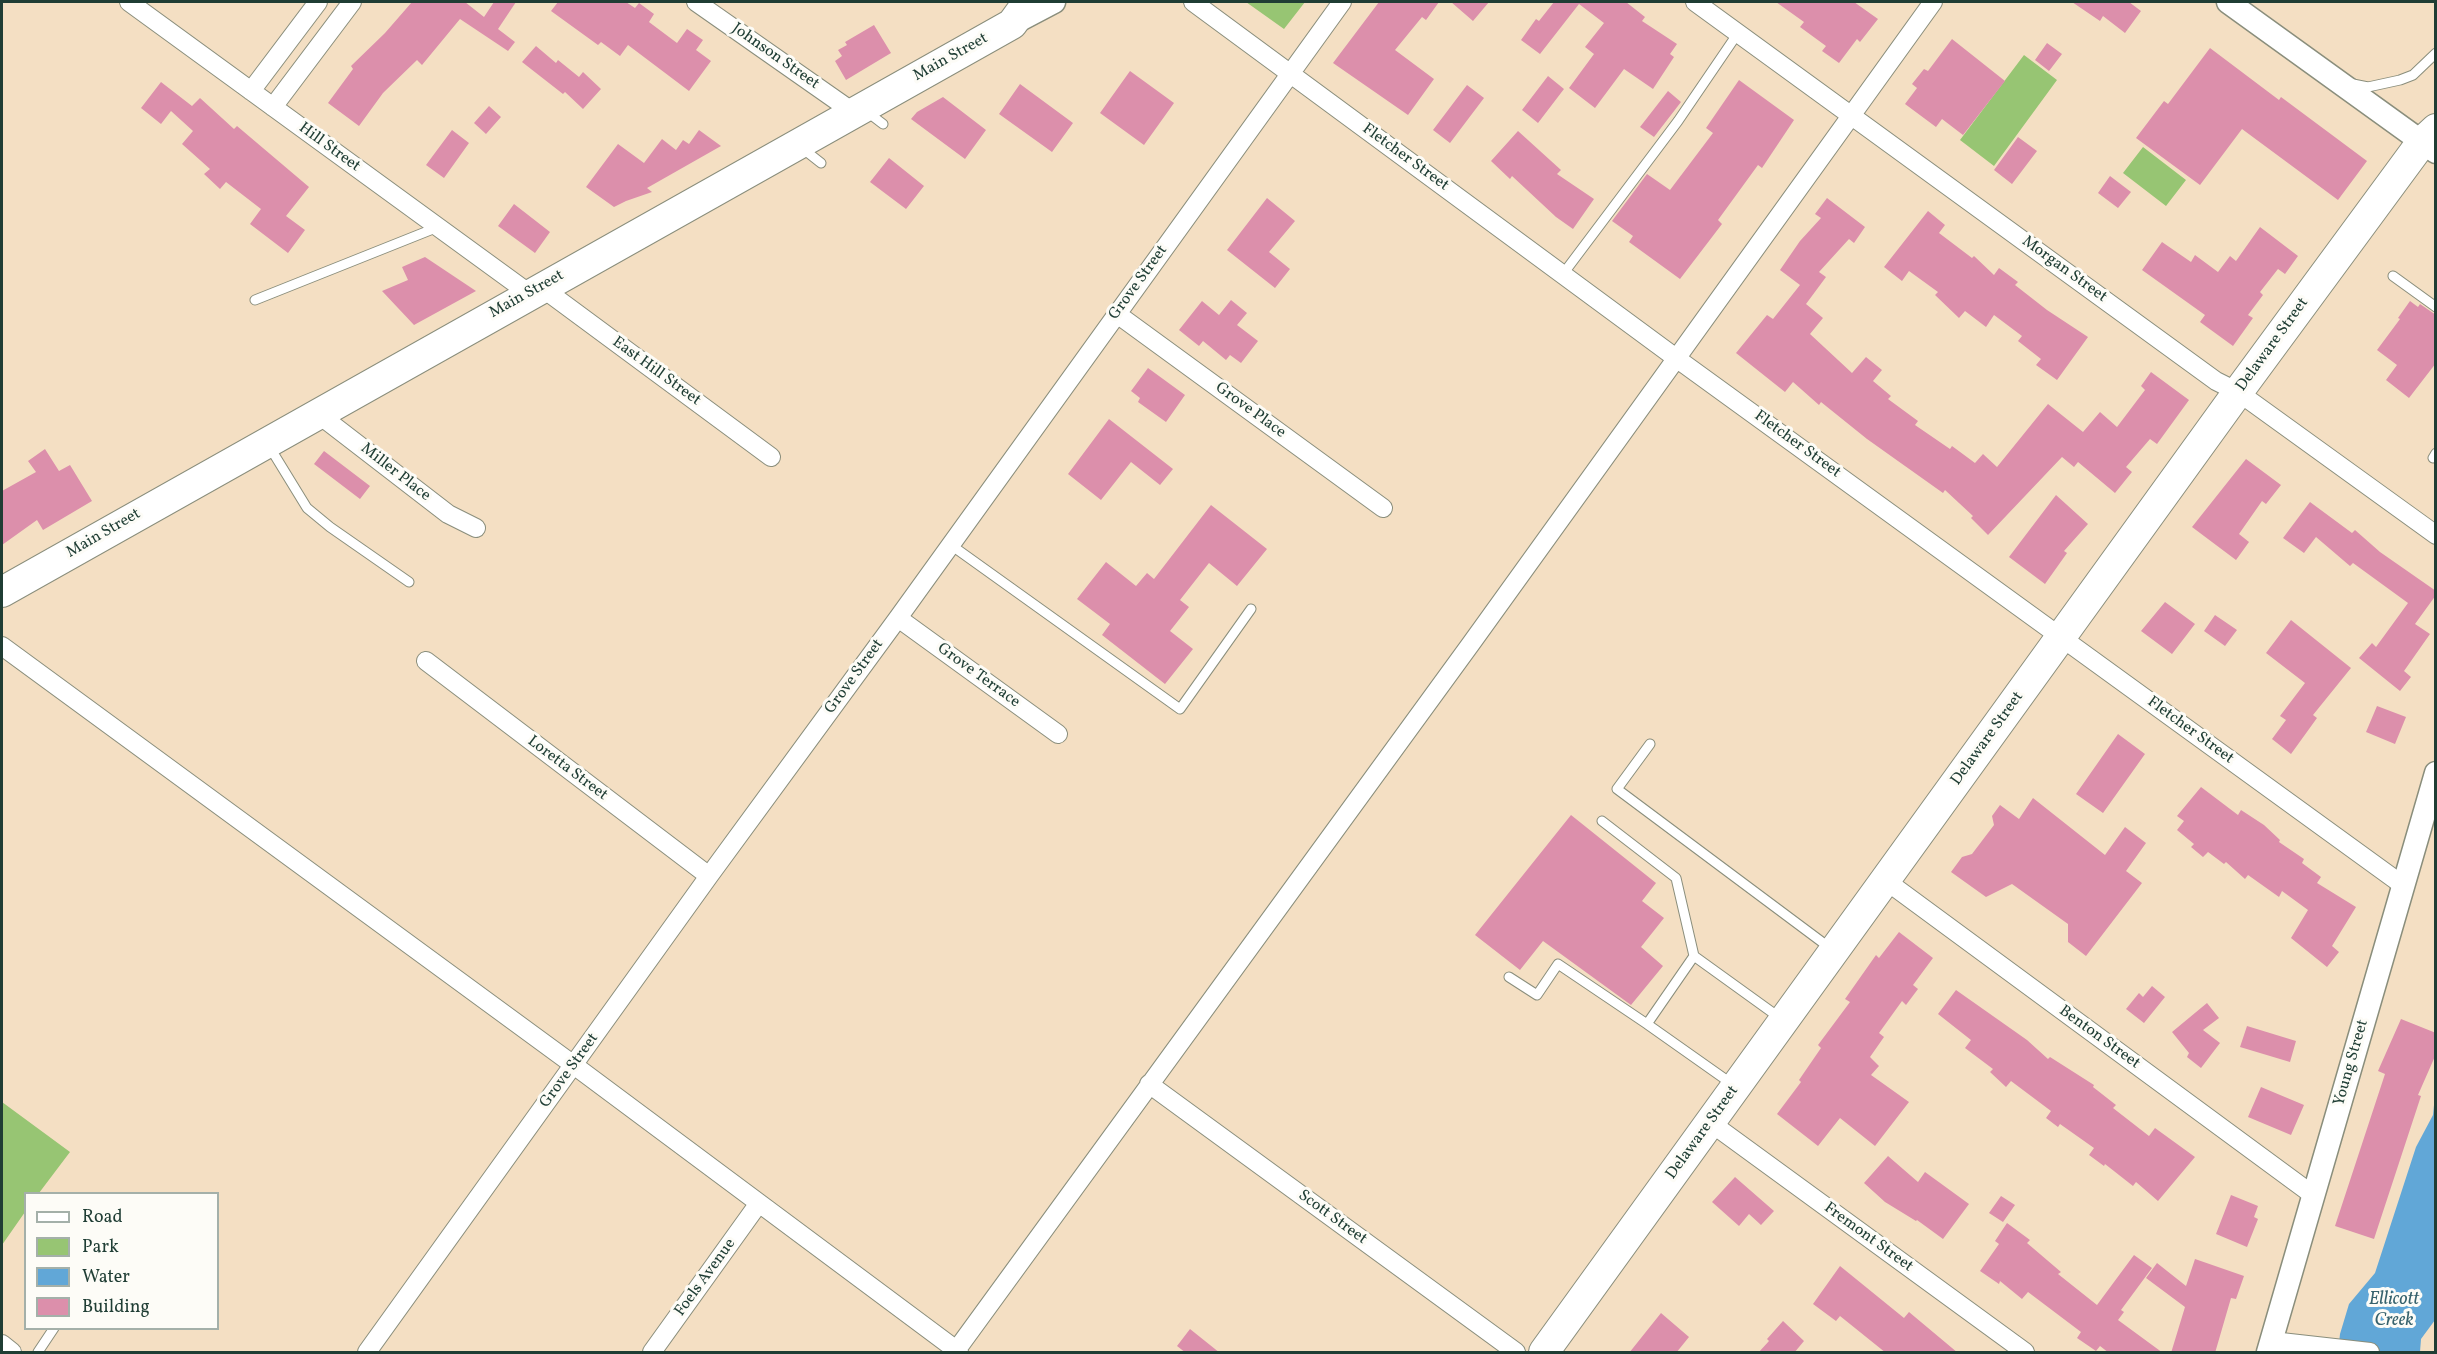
<!DOCTYPE html>
<style>
body{margin:0}
#map{position:relative;width:2437px;height:1354px;overflow:hidden;background:#f4dfc3;font-family:Vollkorn,serif}
canvas{display:block}
.frame{position:absolute;inset:0;border:3px solid #1f3d34;pointer-events:none}
.legend{position:absolute;left:24px;top:1192px;width:195px;height:138px;box-sizing:border-box;background:#fdfcf7;border:2px solid #a4b0a9;margin:0;padding:8px 10px;list-style:none;font-size:18px;color:#1f3d34}
.legend li{display:flex;align-items:center;gap:12px;height:30px}
.legend b{width:30px;border:2px solid #a4b0a9}
</style>
<div id="map">
<canvas width="2437" height="1354"></canvas>
<div class="frame"></div>
<ul class="legend">
<li><b style="height:8px;background:#fff"></b>Road</li>
<li><b style="height:16px;background:#97c573"></b>Park</li>
<li><b style="height:16px;background:#61a7d7"></b>Water</li>
<li><b style="height:16px;background:#dc8fab"></b>Building</li>
</ul>
</div>
<script>
const context = document.querySelector('canvas').getContext('2d');
context.lineJoin = 'round';
function fillPath(path, color) {
  context.fillStyle = color;
  context.fill(path, 'evenodd');
}
function poly(rows) {
  const path = new Path2D();
  for (const r of rows) {
    path.moveTo(r[0], r[1]);
    for (let i = 2; i < r.length; i += 2) path.lineTo(r[i], r[i + 1]);
  }
  return path;
}
function trace(path, color, width, dash) {
  context.strokeStyle = color;
  context.lineWidth = width;
  context.lineCap = dash ? 'butt' : 'round';
  context.setLineDash(dash || []);
  context.stroke(path);
}
function write(font, color, halo, rows, align = 'center') {
  context.font = font + ' Vollkorn,serif';
  context.lineWidth = 6;
  context.setLineDash([]);
  context.textBaseline = 'middle';
  context.strokeStyle = halo;
  context.fillStyle = color;
  for (const [text, x, y, turn = 0] of rows) {
    context.save();
    context.translate(x, y);
    context.rotate((+turn || 0) * Math.PI / 180);
    context.textAlign = isNaN(turn) ? turn : align;
    if (halo) context.strokeText(text, 0, 0);
    context.fillText(text, 0, 0);
    context.restore();
  }
}
fillPath(poly([
 [1246,2,1305,2,1284,29],
 [2024,55,2057,80,1994,166,1960,140],
 [2143,147,2186,180,2166,206,2123,173],
 [2,1102,70,1152,39,1193,26,1194,25,1212,2,1245]
]), '#97c573');
fillPath(poly([
 [2435,1095,2435,1320,2421,1339,2420,1352,2338,1352,2340,1334,2349,1304,2375,1273,2416,1147,2433,1115]
]), '#61a7d7');
fillPath(poly([
 [412,2,465,2,484,17,494,2,516,2,498,29,515,42,508,51,460,19,422,65,417,60,383,93,359,126,328,103,353,69,351,66,385,33],
 [558,2,626,2,635,8,639,3,654,14,649,22,677,43,687,29,703,40,696,50,711,61,689,91,628,45,620,56,601,42,598,45,551,11],
 [1379,2,1439,2,1426,20,1422,17,1395,50,1434,79,1408,115,1333,63],
 [1451,2,1489,2,1473,21],
 [1554,2,1626,2,1645,17,1642,21,1677,44,1670,54,1674,57,1653,89,1624,69,1595,108,1569,88,1594,54,1585,47,1604,23,1579,4,1540,54,1521,40,1536,19,1539,21],
 [1776,2,1854,2,1878,19,1860,42,1857,39,1839,63,1822,51,1826,46,1800,27,1804,22],
 [2072,2,2129,2,2141,11,2125,33,2103,16,2100,21],
 [874,25,891,53,846,80,835,61,842,56,838,50,847,45,845,42],
 [1952,39,2005,81,1963,135,1942,119,1936,127,1905,104,1917,88,1912,84,1924,69,1928,71],
 [2047,43,2062,54,2049,71,2035,60],
 [536,46,556,63,558,60,579,77,583,72,601,89,583,109,565,92,563,94,522,62],
 [2210,48,2279,100,2281,97,2367,161,2338,200,2242,129,2200,185,2136,138,2164,101,2168,104],
 [1130,71,1174,103,1144,145,1100,113],
 [1548,76,1564,89,1538,123,1522,110],
 [1739,80,1794,120,1762,168,1758,165,1718,220,1722,224,1680,279,1629,242,1633,236,1612,221,1647,174,1670,190,1713,133,1706,128],
 [161,82,192,106,200,98,234,129,237,126,309,187,286,216,305,230,288,253,250,224,261,209,226,182,220,189,204,174,210,169,182,144,193,131,171,111,161,124,141,108],
 [1020,84,1073,123,1052,152,999,114],
 [1467,85,1484,98,1450,143,1433,130],
 [1668,91,1681,102,1654,137,1640,127],
 [943,97,986,130,965,159,911,119,917,112],
 [489,106,501,117,486,134,474,123],
 [452,130,469,143,444,178,426,165],
 [699,130,721,146,647,188,652,192,626,201,614,207,586,187,618,144,644,163,662,139,676,150,683,140,689,144],
 [1518,131,1561,170,1557,174,1594,199,1573,229,1556,217,1512,176,1510,179,1491,161],
 [2018,137,2037,151,2012,184,1994,170],
 [889,158,924,186,906,209,870,182],
 [2110,176,2131,192,2118,208,2098,193],
 [1267,198,1295,221,1269,252,1290,269,1275,288,1227,250],
 [1827,198,1865,227,1854,243,1849,239,1819,272,1826,277,1806,304,1823,318,1810,334,1852,373,1866,357,1882,370,1873,381,1891,396,1888,399,1918,421,1915,425,1950,449,1952,446,1975,463,1983,454,1997,467,2048,404,2083,432,2100,412,2117,427,2145,390,2141,386,2151,372,2189,400,2157,444,2150,439,2126,467,2132,472,2115,493,2078,462,2074,467,2062,457,1988,535,1971,518,1973,516,1945,490,1943,493,1867,439,1821,402,1819,405,1793,382,1785,392,1736,353,1767,315,1773,319,1800,285,1780,270,1800,241,1821,218,1815,214],
 [514,204,550,232,535,253,498,226],
 [1928,211,1945,225,1939,233,1972,258,1974,256,1994,275,1999,268,2018,282,2015,285,2047,310,2088,337,2057,380,2036,365,2041,359,2018,341,2022,336,1994,315,1986,327,1965,311,1959,318,1935,295,1938,292,1909,271,1902,281,1884,267],
 [2260,227,2298,256,2285,274,2278,269,2260,292,2263,295,2248,315,2253,318,2233,346,2200,322,2205,315,2142,270,2162,242,2191,262,2195,255,2218,272,2230,256,2236,261],
 [425,257,476,291,414,325,382,291,408,280,402,267],
 [1231,300,1247,313,1237,325,1258,341,1241,363,1230,355,1226,360,1203,341,1199,346,1179,330,1202,301,1219,315],
 [2410,301,2418,307,2420,304,2436,315,2436,363,2409,398,2386,380,2397,365,2377,350,2400,319,2398,318],
 [1148,368,1185,395,1166,422,1138,402,1140,398,1131,391],
 [1109,419,1173,469,1160,485,1131,462,1101,500,1068,474],
 [45,449,59,471,70,465,92,501,43,530,37,520,2,545,2,491,36,472,28,461],
 [324,451,370,486,360,499,314,464],
 [2246,459,2281,485,2266,504,2262,501,2239,534,2249,542,2236,560,2192,527],
 [2056,495,2088,524,2064,551,2067,553,2045,584,2009,557],
 [2310,502,2352,533,2355,530,2380,552,2436,591,2436,595,2415,624,2430,634,2404,671,2411,677,2400,691,2359,658,2372,643,2376,647,2408,603,2353,563,2350,566,2316,537,2304,553,2283,538],
 [1211,505,1267,549,1237,586,1209,563,1180,600,1189,607,1170,631,1193,649,1165,684,1102,635,1110,624,1077,599,1106,562,1136,586,1147,573,1154,579],
 [2165,602,2195,624,2172,654,2141,631],
 [2215,615,2237,630,2225,646,2204,631],
 [2291,620,2351,668,2313,715,2317,718,2291,754,2272,739,2286,720,2280,716,2305,683,2266,653],
 [2377,706,2406,717,2395,744,2366,732],
 [2118,734,2145,754,2103,813,2076,794],
 [2201,787,2238,815,2241,810,2264,825,2280,840,2279,842,2304,859,2302,863,2321,877,2317,883,2356,907,2332,946,2339,952,2327,967,2291,938,2308,910,2282,891,2279,897,2248,875,2245,879,2226,862,2224,864,2208,852,2203,857,2191,847,2194,844,2177,830,2184,821,2177,816],
 [2033,798,2105,855,2125,827,2146,843,2126,871,2142,883,2086,956,2068,942,2068,924,2012,884,1986,897,1951,872,1962,857,1972,854,1994,825,1992,816,2000,805,2019,819],
 [1571,815,1656,883,1642,901,1664,918,1641,947,1663,966,1631,1005,1543,941,1520,970,1475,935],
 [1899,932,1933,958,1913,985,1918,989,1906,1005,1902,1001,1879,1033,1884,1037,1870,1057,1879,1066,1871,1075,1909,1102,1875,1146,1840,1118,1818,1146,1777,1114,1801,1082,1799,1080,1821,1048,1818,1045,1850,1002,1845,999,1876,955,1879,958],
 [2152,986,2165,997,2144,1023,2126,1009,2139,993,2143,997],
 [1956,990,2027,1040,2048,1059,2050,1057,2094,1085,2093,1087,2116,1105,2113,1108,2149,1136,2155,1128,2195,1157,2158,1201,2136,1182,2133,1186,2105,1164,2104,1166,2089,1155,2094,1148,2060,1124,2058,1127,2046,1118,2051,1111,2011,1081,2006,1087,1990,1072,1993,1069,1965,1048,1971,1040,1938,1014],
 [2207,1003,2219,1018,2203,1030,2220,1043,2201,1068,2187,1057,2189,1053,2172,1032],
 [2401,1019,2436,1033,2436,1054,2418,1095,2421,1096,2374,1239,2335,1226,2385,1074,2378,1071],
 [2247,1026,2296,1041,2290,1062,2240,1047],
 [2261,1087,2304,1105,2291,1135,2248,1117],
 [1888,1156,1918,1182,1925,1172,1969,1204,1943,1239,1917,1220,1916,1221,1885,1202,1864,1183],
 [1735,1177,1774,1211,1761,1225,1749,1214,1739,1226,1712,1202],
 [2231,1195,2258,1206,2254,1217,2258,1219,2247,1247,2216,1234],
 [2001,1196,2015,1205,2003,1222,1989,1213],
 [2007,1223,2030,1240,2027,1243,2061,1272,2058,1274,2097,1305,2134,1255,2152,1268,2121,1310,2124,1312,2118,1320,2163,1353,2109,1353,2100,1346,2096,1351,2077,1338,2081,1332,2028,1292,2022,1299,2000,1281,1999,1284,1980,1271,1999,1244,1995,1241],
 [2195,1259,2244,1276,2236,1299,2231,1298,2215,1353,2171,1353,2185,1307,2146,1278,2157,1263,2186,1286],
 [1840,1266,1904,1318,1909,1312,1958,1353,1886,1353,1840,1316,1836,1321,1813,1304],
 [1661,1313,1689,1337,1676,1353,1629,1353],
 [1783,1321,1804,1341,1794,1353,1758,1353,1769,1341,1767,1339],
 [1190,1329,1220,1353,1186,1353,1177,1346]
]), '#dc8fab');
const service = poly([
 [2353,84,2368,87,2400,80,2413,75,2436,53],
 [866,111,883,124],
 [802,148,821,163],
 [1563,274,1678,121,1738,33],
 [2393,276,2436,307],
 [255,300,438,227],
 [269,446,307,508,330,527,409,582],
 [2433,458,2436,453],
 [951,545,1180,709,1251,609],
 [1650,744,1617,789,1830,948],
 [1602,821,1676,878,1694,956],
 [1509,977,1537,995,1558,964,1647,1024],
 [1732,1084,1647,1024,1694,956,1780,1018],
 [38,1352,54,1328]
]);
const minor = poly([
 [129,2,530,294],
 [696,2,853,112],
 [1193,2,1676,358,2404,886],
 [1695,2,2216,381,2238,392,2436,535],
 [251,91,318,2],
 [273,107,352,2],
 [541,287,771,457],
 [1117,314,1383,508],
 [317,413,448,514,476,528],
 [898,618,1058,734],
 [2,646,575,1066,959,1352],
 [426,661,709,876],
 [1885,880,2313,1195],
 [1149,1084,1516,1352],
 [1711,1123,2025,1352],
 [2272,1341,2370,1352],
 [2,1344,12,1352],
 [367,1352,709,876,898,618,1342,2],
 [652,1352,759,1203],
 [955,1352,1470,645,1933,2]
]);
const tertiary = poly([
 [2228,2,2436,152],
 [1016,22,1054,2],
 [2268,1352,2436,773]
]);
const primary = poly([
 [2,592,1012,24,1028,2],
 [1544,1352,2238,392,2422,142,2436,129]
]);
trace(service, '#8a8e7c', 11);
trace(minor, '#8a8e7c', 20);
trace(tertiary, '#8a8e7c', 25);
trace(primary, '#8a8e7c', 32);
trace(service, '#fff', 9);
trace(minor, '#fff', 18);
trace(tertiary, '#fff', 22);
trace(primary, '#fff', 30);
write('16px', '#1f3d34', '#fdfcf7', [
 ["Johnson Street",775,57,35],
 ["Main Street",951,58,-29],
 ["Hill Street",329,148,36],
 ["Fletcher Street",1405,158,36],
 ["Morgan Street",2064,270,36],
 ["Grove Street",1139,283,-54],
 ["Main Street",527,295,-29],
 ["Delaware Street",2273,345,-54],
 ["East Hill Street",656,372,36],
 ["Grove Place",1250,411,36],
 ["Fletcher Street",1797,445,36],
 ["Miller Place",395,473,38],
 ["Main Street",104,534,-30],
 ["Grove Terrace",978,676,36],
 ["Grove Street",855,677,-54],
 ["Fletcher Street",2190,731,36],
 ["Delaware Street",1988,739,-54],
 ["Loretta Street",567,769,37],
 ["Benton Street",2099,1038,36],
 ["Young Street",2352,1063,-74],
 ["Grove Street",570,1071,-54],
 ["Delaware Street",1703,1133,-54],
 ["Scott Street",1332,1218,36],
 ["Fremont Street",1868,1238,36],
 ["Foels Avenue",706,1278,-54]
]);
write('italic 18px', '#36626d', '#fdfcf7', [
 ["Ellicott",2394,1301],
 ["Creek",2394,1322]
]);
</script>
